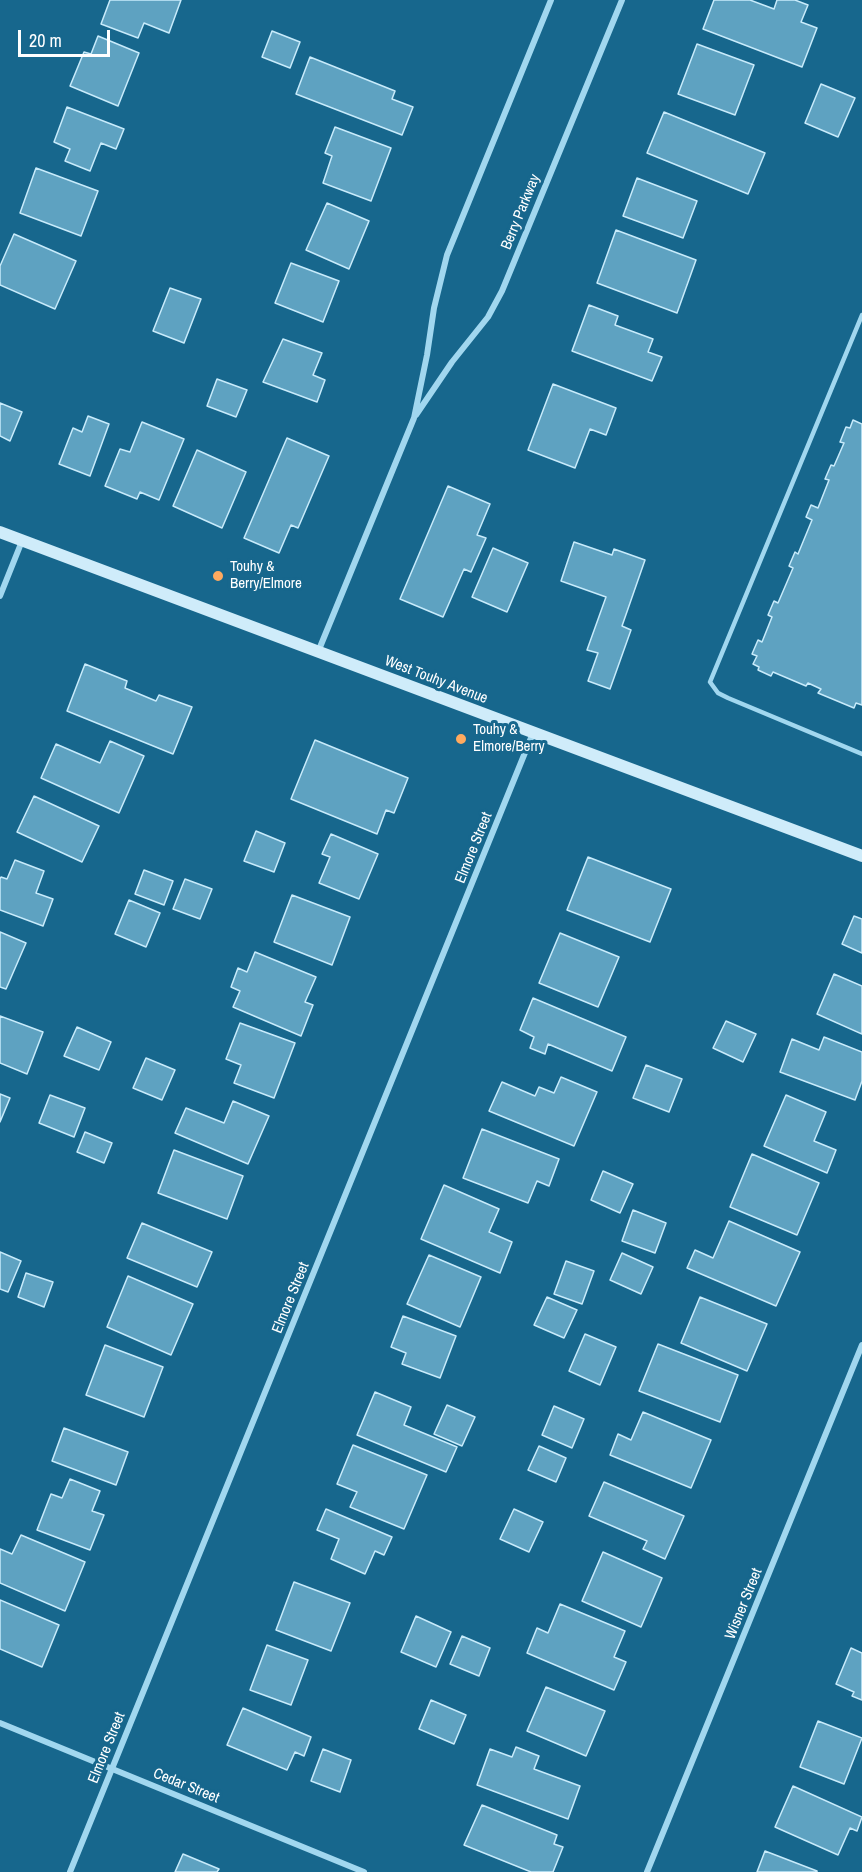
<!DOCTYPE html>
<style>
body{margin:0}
#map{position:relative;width:862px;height:1872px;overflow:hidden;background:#17678d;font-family:"Archivo Narrow",sans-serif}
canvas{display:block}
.scale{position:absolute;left:18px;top:30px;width:92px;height:27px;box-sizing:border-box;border:3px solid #fff;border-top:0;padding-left:8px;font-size:18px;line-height:21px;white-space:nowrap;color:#fff;-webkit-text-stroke:4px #17678d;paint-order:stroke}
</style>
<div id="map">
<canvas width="862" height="1872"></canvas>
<div class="scale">20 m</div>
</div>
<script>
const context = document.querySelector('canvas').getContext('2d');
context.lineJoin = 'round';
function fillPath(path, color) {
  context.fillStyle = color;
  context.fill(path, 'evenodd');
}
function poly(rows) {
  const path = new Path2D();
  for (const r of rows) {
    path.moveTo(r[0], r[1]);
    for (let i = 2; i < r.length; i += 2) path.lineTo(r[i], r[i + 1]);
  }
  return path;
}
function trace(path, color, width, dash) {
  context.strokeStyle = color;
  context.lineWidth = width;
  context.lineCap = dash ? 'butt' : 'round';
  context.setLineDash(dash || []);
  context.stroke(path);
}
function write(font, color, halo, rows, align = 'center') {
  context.font = font + ' "Archivo Narrow",sans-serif';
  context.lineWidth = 6;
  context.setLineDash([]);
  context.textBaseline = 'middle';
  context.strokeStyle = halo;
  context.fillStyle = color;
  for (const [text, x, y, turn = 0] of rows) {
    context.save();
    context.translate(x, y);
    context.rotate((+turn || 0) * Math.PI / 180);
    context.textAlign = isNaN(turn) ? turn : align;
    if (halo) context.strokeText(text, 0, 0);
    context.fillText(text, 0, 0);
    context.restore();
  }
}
const building = poly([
 [110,0,181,0,169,33,144,23,138,38,101,24,110,0],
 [714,0,750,0,774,9,777,0,795,0,808,5,801,22,817,28,802,67,703,29,714,0],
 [272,31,300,42,290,68,262,57,272,31],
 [98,36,139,53,118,106,70,86,84,52,91,54,98,36],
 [697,44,754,65,735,115,678,94,697,44],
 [310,57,395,91,392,99,413,107,402,135,296,94,310,57],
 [821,84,855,98,838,137,805,123,821,84],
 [67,107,124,129,116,149,101,143,90,171,65,161,70,149,54,142,67,107],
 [664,112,765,153,748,194,647,153,664,112],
 [335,127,391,148,371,201,323,183,332,156,325,153,335,127],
 [36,168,98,191,81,236,20,213,36,168],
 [637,178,697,201,683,238,623,216,637,178],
 [327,203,369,221,349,269,306,250,327,203],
 [616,230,696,260,677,313,597,283,616,230],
 [14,234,76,261,55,309,0,285,0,266,14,234],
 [291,263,339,281,323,322,275,303,291,263],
 [170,288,201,299,184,343,153,331,170,288],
 [589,305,618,316,615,325,653,339,648,352,662,357,652,381,572,351,589,305],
 [283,339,322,353,313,375,325,380,317,402,263,382,283,339],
 [217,379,247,390,236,417,207,406,217,379],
 [553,384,616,408,606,435,590,429,575,468,528,450,553,384],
 [0,403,22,412,10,441,0,436,0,403],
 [88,416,109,424,90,476,59,464,73,428,82,432,88,416],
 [853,420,862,424,862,705,856,703,854,708,818,693,821,689,808,683,806,686,773,672,771,676,758,670,759,667,753,664,757,656,752,654,758,640,762,642,772,617,768,615,774,601,778,603,793,568,789,566,795,552,798,554,812,520,806,517,811,505,818,508,829,480,825,479,831,465,834,466,844,443,840,442,846,427,850,428,853,420],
 [142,422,184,439,159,500,140,492,137,499,105,486,120,449,130,452,142,422],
 [287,438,329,456,298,528,291,525,279,553,244,538,287,438],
 [197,450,246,472,222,528,173,506,197,450],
 [448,486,490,504,477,535,486,538,471,572,464,569,443,617,400,599,448,486],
 [574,542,612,555,614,549,645,560,622,626,631,630,610,689,588,681,598,653,587,650,606,597,561,581,574,542],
 [493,548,528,563,507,612,472,597,493,548],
 [85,664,127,681,125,688,156,701,159,695,192,707,173,754,67,711,85,664],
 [315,740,408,778,394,813,386,810,377,834,291,799,315,740],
 [110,741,144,756,119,813,41,778,56,744,100,763,110,741],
 [34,796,99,826,82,862,17,832,34,796],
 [256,831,285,843,274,872,244,861,256,831],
 [331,834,378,854,359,899,319,883,330,857,322,854,331,834],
 [588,857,671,889,650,942,567,910,588,857],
 [15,860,44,871,36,893,53,899,43,926,0,910,0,879,1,877,7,879,15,860],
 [144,870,173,881,164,905,135,894,144,870],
 [185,879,212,889,200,919,173,909,185,879],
 [292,895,350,917,332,965,274,942,292,895],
 [129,900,160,913,146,947,115,934,129,900],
 [854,916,862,919,862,953,842,944,854,916],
 [0,932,26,943,6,989,0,987,0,932],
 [560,933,619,957,598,1007,539,983,560,933],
 [255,952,316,977,305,1002,313,1005,301,1036,233,1007,240,991,231,987,238,968,247,972,255,952],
 [834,974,862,986,862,1034,817,1014,834,974],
 [533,998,626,1037,612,1071,548,1044,545,1054,530,1048,534,1037,520,1030,533,998],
 [0,1016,43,1032,27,1074,0,1063,0,1016],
 [726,1021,756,1034,743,1062,713,1048,726,1021],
 [240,1023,295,1043,274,1098,234,1083,241,1065,226,1059,240,1023],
 [77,1027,111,1042,99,1070,64,1056,77,1027],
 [824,1037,862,1052,862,1081,855,1100,780,1072,792,1039,819,1050,824,1037],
 [146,1058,175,1070,162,1100,133,1088,146,1058],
 [646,1065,682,1079,669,1112,633,1098,646,1065],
 [561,1077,597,1092,574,1146,489,1111,502,1082,535,1096,539,1087,554,1093,561,1077],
 [0,1094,10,1098,0,1122,0,1094],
 [50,1095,85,1108,74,1137,39,1123,50,1095],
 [786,1095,826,1112,814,1141,836,1150,827,1173,764,1146,786,1095],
 [233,1101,269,1116,248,1164,175,1133,186,1108,224,1123,233,1101],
 [482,1129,559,1159,549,1186,537,1181,528,1203,463,1178,482,1129],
 [85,1132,112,1143,104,1163,77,1152,85,1132],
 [174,1150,243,1176,227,1219,158,1193,174,1150],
 [752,1154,819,1183,797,1235,730,1207,752,1154],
 [603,1171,633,1184,620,1213,591,1200,603,1171],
 [444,1185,499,1209,489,1232,512,1242,500,1273,421,1239,444,1185],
 [633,1210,666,1223,655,1253,622,1241,633,1210],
 [729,1221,800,1252,776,1306,687,1268,695,1250,713,1258,729,1221],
 [142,1223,212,1252,197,1287,127,1258,142,1223],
 [0,1252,21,1261,8,1292,0,1289,0,1252],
 [622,1253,653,1267,641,1294,610,1280,622,1253],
 [429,1255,481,1277,460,1327,407,1304,429,1255],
 [566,1261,594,1271,582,1304,554,1294,566,1261],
 [26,1273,53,1282,44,1307,18,1297,26,1273],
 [128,1276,193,1304,171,1355,107,1327,128,1276],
 [547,1297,577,1310,564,1338,534,1325,547,1297],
 [700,1297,767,1324,747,1371,681,1343,700,1297],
 [403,1316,456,1336,440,1378,402,1364,406,1353,391,1347,403,1316],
 [585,1334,616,1347,600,1385,569,1371,585,1334],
 [658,1344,738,1375,720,1422,639,1391,658,1344],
 [105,1345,163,1367,144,1417,86,1395,105,1345],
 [375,1392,411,1407,404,1425,457,1447,446,1472,357,1435,375,1392],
 [447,1405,475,1417,462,1446,434,1434,447,1405],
 [554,1406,584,1419,572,1448,542,1435,554,1406],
 [643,1412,711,1440,691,1488,610,1455,618,1434,631,1440,643,1412],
 [64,1428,128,1452,116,1485,52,1461,64,1428],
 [353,1445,427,1475,404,1529,350,1507,357,1492,337,1484,353,1445],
 [539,1446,566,1458,556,1482,528,1470,539,1446],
 [70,1479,100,1491,92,1511,104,1515,90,1550,37,1530,51,1494,62,1498,70,1479],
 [604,1482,684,1516,665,1559,643,1549,647,1541,589,1516,604,1482],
 [326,1509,392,1537,384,1555,375,1551,365,1574,331,1559,339,1539,317,1530,326,1509],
 [514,1509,543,1522,529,1552,500,1539,514,1509],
 [21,1535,85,1562,65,1611,0,1583,0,1549,12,1554,21,1535],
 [603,1552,662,1578,641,1627,582,1601,603,1552],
 [294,1582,350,1603,331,1651,276,1630,294,1582],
 [0,1600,59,1625,42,1667,0,1649,0,1600],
 [560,1604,625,1631,614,1657,626,1662,614,1690,527,1653,537,1628,548,1633,560,1604],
 [416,1616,451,1632,436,1667,401,1652,416,1616],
 [462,1636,490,1648,479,1676,450,1664,462,1636],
 [267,1645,308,1660,291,1705,250,1690,267,1645],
 [851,1648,862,1653,862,1700,852,1696,854,1692,836,1684,851,1648],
 [546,1687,605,1711,586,1756,527,1731,546,1687],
 [431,1700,466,1715,454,1744,419,1729,431,1700],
 [243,1708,311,1737,304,1756,295,1752,287,1770,227,1745,243,1708],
 [818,1721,862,1738,844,1784,800,1767,818,1721],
 [516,1747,539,1756,534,1769,580,1786,568,1819,477,1785,490,1749,512,1757,516,1747],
 [323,1749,351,1760,340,1792,311,1781,323,1749],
 [793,1786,862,1817,857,1831,850,1828,838,1855,775,1827,793,1786],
 [482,1805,557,1835,554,1844,563,1847,553,1872,531,1872,464,1845,482,1805],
 [765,1851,817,1871,817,1872,757,1872,765,1851],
 [183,1854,219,1869,217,1872,175,1872,183,1854]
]);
fillPath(building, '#5ea2c1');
trace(building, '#c8ebfb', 1.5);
trace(poly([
 [862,315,710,682,718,693,728,698,862,754]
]), '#a1d7ef', 4.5);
trace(poly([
 [416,415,452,362,488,317,502,291,622,0],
 [0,596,22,541],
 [318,652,414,418,427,355,434,308,447,255,551,0],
 [0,1723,364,1872],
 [70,1872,533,733],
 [647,1872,862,1345]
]), '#a1d7ef', 6);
trace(poly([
 [0,532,862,856]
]), '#cfecfa', 12);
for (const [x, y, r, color] of [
 [218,576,6,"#ffaa5f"],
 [461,739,6,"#ffaa5f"]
]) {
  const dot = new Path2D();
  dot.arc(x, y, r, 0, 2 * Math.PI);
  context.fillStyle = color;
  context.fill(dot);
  trace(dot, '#17678d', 2);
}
write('15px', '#fff', '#17678d', [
 ["Berry Parkway",521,212,-68],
 ["West Touhy Avenue",436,680,21],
 ["Elmore Street",474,848,-68],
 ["Elmore Street",291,1298,-68],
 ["Wisner Street",744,1604,-68],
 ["Elmore Street",107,1748,-68],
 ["Cedar Street",186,1786,22]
]);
write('15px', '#fff', '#17678d', [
 ["Touhy &",230,567],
 ["Berry/Elmore",230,584],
 ["Touhy &",473,730],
 ["Elmore/Berry",473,747]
], 'left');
</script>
